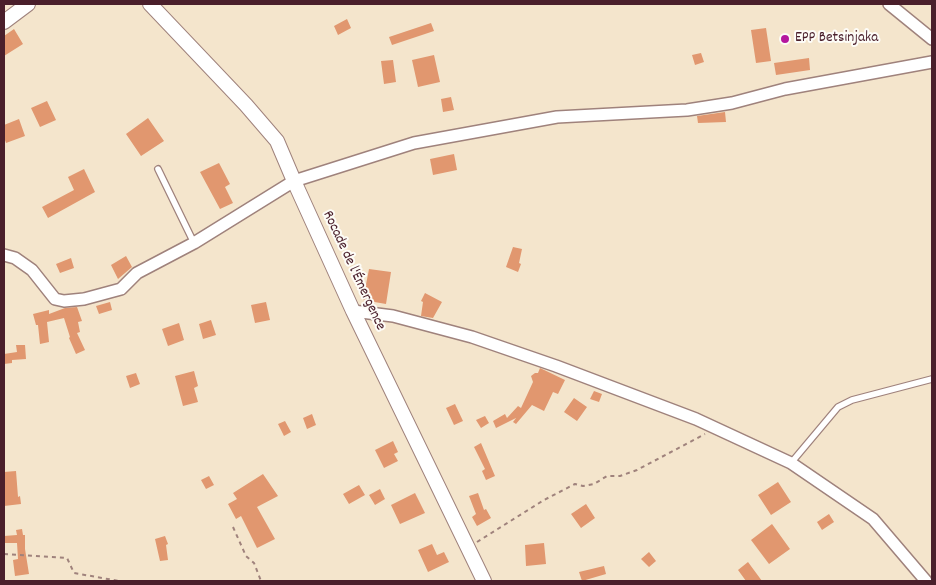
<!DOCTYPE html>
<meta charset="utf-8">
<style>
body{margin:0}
#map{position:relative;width:936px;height:585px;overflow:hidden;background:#f4e5cc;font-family:Dekko,sans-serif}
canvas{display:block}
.frame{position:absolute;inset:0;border:5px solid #4a1f2b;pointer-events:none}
</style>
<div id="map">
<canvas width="936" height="585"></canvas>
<div class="frame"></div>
</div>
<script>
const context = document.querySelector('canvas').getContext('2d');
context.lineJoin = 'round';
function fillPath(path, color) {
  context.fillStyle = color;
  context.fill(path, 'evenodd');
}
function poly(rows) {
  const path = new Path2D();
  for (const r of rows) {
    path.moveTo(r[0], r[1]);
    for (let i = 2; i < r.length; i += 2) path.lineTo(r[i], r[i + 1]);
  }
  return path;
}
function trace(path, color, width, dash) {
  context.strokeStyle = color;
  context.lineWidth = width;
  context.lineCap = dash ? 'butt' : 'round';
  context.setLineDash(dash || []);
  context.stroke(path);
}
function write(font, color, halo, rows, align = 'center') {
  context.font = font + ' Dekko,sans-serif';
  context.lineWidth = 4;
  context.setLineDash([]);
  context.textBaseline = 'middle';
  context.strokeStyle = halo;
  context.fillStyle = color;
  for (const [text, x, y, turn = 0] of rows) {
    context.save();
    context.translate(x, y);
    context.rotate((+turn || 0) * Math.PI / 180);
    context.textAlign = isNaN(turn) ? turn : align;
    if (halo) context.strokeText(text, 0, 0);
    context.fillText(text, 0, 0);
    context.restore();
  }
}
fillPath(poly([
 [347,19,351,28,338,35,334,26],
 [431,23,434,31,392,45,389,37],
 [766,28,771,61,756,63,751,30],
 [14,29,23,44,4,56,4,36],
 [701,53,704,62,695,65,692,55],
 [434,55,440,82,418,87,412,60],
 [809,58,810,70,776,75,774,63],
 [393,60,396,82,384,84,381,61],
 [451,97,454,110,443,112,441,99],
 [47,101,56,120,40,127,31,108],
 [725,112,726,122,698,123,697,116],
 [148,118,164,141,141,156,126,134],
 [19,119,25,136,6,143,4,137,4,125],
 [454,154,457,170,433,175,430,159],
 [219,163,230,184,225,187,233,203,220,209,200,172],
 [84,169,95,192,48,218,42,207,74,190,68,177],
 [513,247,522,249,519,263,521,264,518,272,506,267],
 [126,256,132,267,118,279,111,265],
 [71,258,74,268,60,273,56,264],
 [369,269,391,272,386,304,363,300],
 [425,293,442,302,433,318,421,316,423,302,421,301],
 [110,302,112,310,99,314,96,306],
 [266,302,270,320,255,323,251,305],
 [77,307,82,321,78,322,80,332,77,333,85,350,76,354,69,338,70,337,64,318,47,322,49,342,40,344,38,325,36,325,33,314,49,310,49,314,65,308],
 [211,320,216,335,203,339,199,324],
 [179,323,184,340,168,346,162,329],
 [16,345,25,345,26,359,12,360,12,363,4,364,4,354,17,352],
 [540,368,565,380,558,394,553,392,544,411,532,405,516,424,513,422,516,418,496,428,493,421,505,414,507,418,518,406,521,408,533,382,531,376,535,373,538,373],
 [194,371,198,386,194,388,198,402,183,406,175,376],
 [136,373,140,384,130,388,126,376],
 [594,391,602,394,599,402,590,399],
 [574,398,587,407,577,421,564,412],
 [455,404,463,421,454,425,446,408],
 [312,414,316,425,307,429,303,418],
 [485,416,489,423,481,428,476,420],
 [285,421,291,432,284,436,278,424],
 [393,441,398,452,394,454,398,461,384,468,375,450],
 [481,443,495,476,486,480,482,471,485,469,474,447],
 [16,471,18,497,20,496,21,504,4,506,4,472],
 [263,474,278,496,257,507,275,539,257,548,241,516,236,519,228,504,237,499,233,493],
 [209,476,214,485,206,489,201,480],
 [778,482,791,502,771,515,758,495],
 [359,485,365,495,349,504,343,494],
 [380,489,385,499,375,505,369,495],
 [415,493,425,513,400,524,391,505],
 [478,493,484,510,486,509,491,518,477,526,472,517,476,514,469,496],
 [586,504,595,518,581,528,571,514],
 [829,514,834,522,822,530,817,522],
 [772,524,790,549,769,564,751,540],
 [22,529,23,535,25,535,25,549,29,574,15,576,13,560,18,559,17,543,4,543,4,536,17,535,16,530],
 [165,536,168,544,166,545,168,560,160,561,155,539],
 [544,543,546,564,526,566,525,545],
 [432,544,437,555,444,552,449,562,428,572,418,550],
 [649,552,656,561,649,567,641,559],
 [748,562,762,581,746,581,738,570],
 [604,566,606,574,582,581,579,572]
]), '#e1976f');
const service = poly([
 [158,169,194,243],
 [791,463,838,407,852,400,932,379]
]);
const minor = poly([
 [889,4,932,39],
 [4,255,15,258,32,270,55,299,64,301,84,299,121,289,137,273,194,243,294,181,414,143,557,117,687,110,732,103,785,89,932,62],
 [353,311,393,316,472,337,556,366,696,419,791,463,873,519,926,581]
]);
const tertiary = poly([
 [150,4,246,105,277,141,294,181,353,311,484,581],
 [4,22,28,4]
]);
trace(service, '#9f827c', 8);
trace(minor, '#9f827c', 14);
trace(tertiary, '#9f827c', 16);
trace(poly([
 [233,527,246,556,254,563,261,581],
 [477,542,544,500,575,484,583,486,594,484,607,476,620,476,637,470,705,434],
 [4,554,67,558,74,573,119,581]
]), '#9f827c', 2, [4, 4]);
trace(service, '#fff', 5.5);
trace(minor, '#fff', 11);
trace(tertiary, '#fff', 14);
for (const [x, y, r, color] of [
 [785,39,5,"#b5179e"]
]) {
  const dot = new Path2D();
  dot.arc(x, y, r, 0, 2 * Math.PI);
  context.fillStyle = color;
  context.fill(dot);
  trace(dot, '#fdfcf7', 2);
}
write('15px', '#4a1f2b', '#fdfcf7', [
 ["EPP Betsinjaka",795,39]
], 'left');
write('15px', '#4a1f2b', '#fdfcf7', [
 ["Rocade de l'Émergence",353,271,65]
]);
</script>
